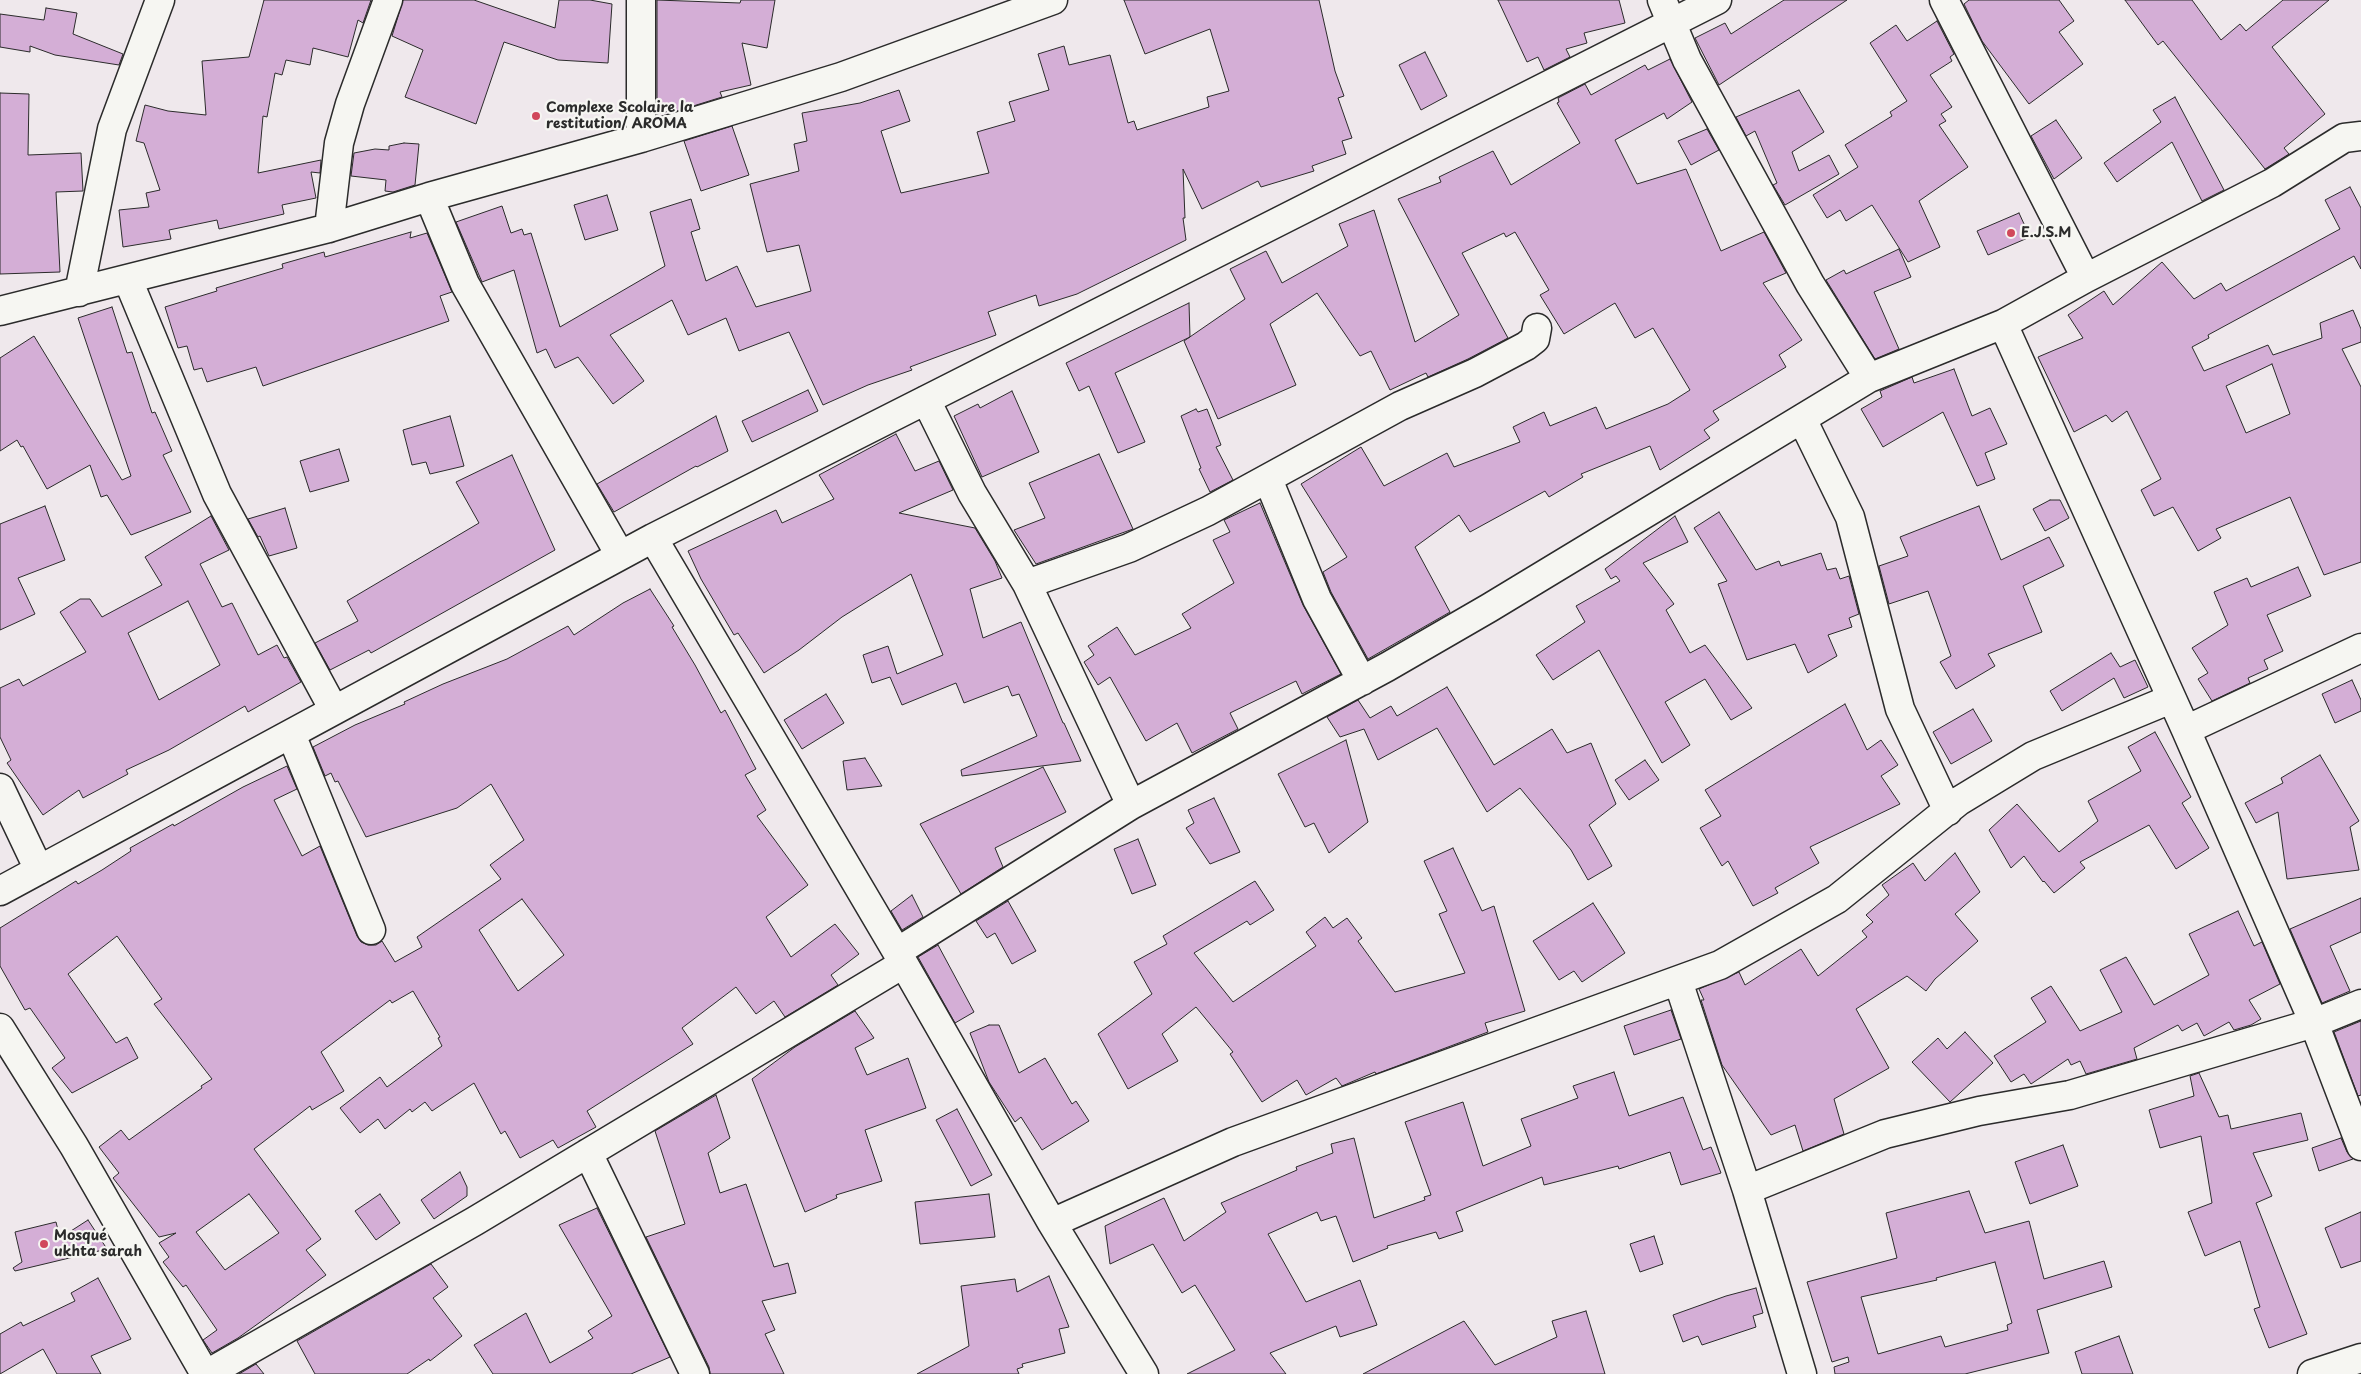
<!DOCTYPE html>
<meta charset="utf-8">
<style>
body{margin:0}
canvas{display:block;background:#efe8ec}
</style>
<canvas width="2361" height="1374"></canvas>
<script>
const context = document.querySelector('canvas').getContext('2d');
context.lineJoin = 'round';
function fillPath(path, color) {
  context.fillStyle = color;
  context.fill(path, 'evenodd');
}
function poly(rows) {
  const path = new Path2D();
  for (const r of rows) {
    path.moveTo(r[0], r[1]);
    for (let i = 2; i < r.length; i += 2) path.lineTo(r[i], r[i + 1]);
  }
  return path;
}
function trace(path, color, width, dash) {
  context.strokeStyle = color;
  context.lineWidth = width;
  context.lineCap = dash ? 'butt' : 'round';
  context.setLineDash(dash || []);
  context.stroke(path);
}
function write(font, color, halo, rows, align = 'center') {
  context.font = font + ' "Playpen Sans",sans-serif';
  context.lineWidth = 4.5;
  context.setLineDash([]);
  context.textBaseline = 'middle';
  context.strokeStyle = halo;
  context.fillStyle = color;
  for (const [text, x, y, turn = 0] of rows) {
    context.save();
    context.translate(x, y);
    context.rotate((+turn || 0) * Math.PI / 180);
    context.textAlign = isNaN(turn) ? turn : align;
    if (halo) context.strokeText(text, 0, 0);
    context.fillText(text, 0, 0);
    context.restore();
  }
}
const building = poly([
 [264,0,371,0,363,23,358,20,348,57,313,48,310,65,286,60,282,75,275,73,267,117,263,116,258,173,321,160,320,173,311,172,316,198,282,205,284,214,219,229,217,220,169,230,171,239,123,247,119,210,149,207,146,193,160,190,144,143,136,141,145,105,168,111,206,115,202,61,249,57,264,0],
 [403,0,474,0,555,28,559,0,590,0,612,4,608,63,558,60,504,42,476,124,405,97,423,50,392,36,403,0],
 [657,0,740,3,741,0,775,0,767,48,742,43,751,85,720,92,722,97,674,112,673,110,657,114,657,0],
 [1124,0,1319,0,1335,71,1344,96,1338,98,1352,138,1342,141,1346,154,1312,166,1314,171,1261,187,1258,181,1202,209,1183,169,1185,218,1183,218,1186,240,1077,294,1039,306,1036,295,988,312,996,335,910,367,912,370,868,385,823,405,789,332,739,351,726,318,688,335,672,300,610,335,644,381,613,404,578,357,555,368,546,349,537,353,514,270,482,282,456,222,502,206,511,233,522,229,524,235,531,233,560,327,665,266,650,212,691,199,700,229,691,232,706,281,737,266,756,307,811,291,799,245,767,252,750,184,799,171,794,144,807,141,802,113,860,103,899,90,910,121,881,131,901,193,989,173,977,132,1015,121,1009,102,1049,90,1038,54,1064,46,1069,65,1110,55,1128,123,1134,121,1137,130,1209,107,1207,97,1229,91,1210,29,1145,54,1124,0],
 [1498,0,1619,0,1625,23,1584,33,1587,43,1566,49,1570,57,1544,70,1538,57,1527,62,1498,0],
 [1784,0,1847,0,1719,85,1695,38,1725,23,1731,34,1784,0],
 [1969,0,2059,0,2074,21,2059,32,2083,64,2029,104,1982,41,1964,4,1969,0],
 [2125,0,2192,0,2221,40,2240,24,2246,31,2283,0,2329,0,2272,47,2325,114,2284,148,2289,154,2265,169,2163,41,2158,45,2125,0],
 [46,8,77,13,73,34,123,54,119,65,55,55,30,46,30,52,0,47,0,14,44,20,46,8],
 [1937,21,1954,54,1950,57,1952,61,1930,75,1952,107,1941,114,1946,121,1939,125,1968,167,1919,201,1940,247,1908,262,1872,205,1846,221,1840,210,1827,218,1813,195,1858,167,1845,145,1892,116,1890,112,1907,101,1870,43,1896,25,1907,41,1937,21],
 [1425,52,1447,96,1421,110,1399,65,1425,52],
 [1670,59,1692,102,1667,119,1664,113,1615,140,1637,184,1686,169,1721,251,1764,232,1786,273,1763,283,1802,340,1779,355,1786,367,1713,411,1719,420,1704,430,1710,438,1660,470,1650,446,1581,474,1583,477,1549,497,1545,491,1470,532,1459,515,1415,547,1450,612,1368,659,1331,592,1323,572,1347,557,1301,484,1361,447,1384,486,1447,453,1454,467,1520,442,1513,427,1544,412,1550,426,1596,407,1606,429,1668,404,1690,390,1653,328,1635,338,1615,303,1564,334,1540,295,1549,290,1515,232,1506,237,1504,233,1462,253,1508,338,1468,359,1428,377,1426,373,1390,390,1371,351,1360,356,1317,293,1270,324,1296,385,1218,419,1184,341,1245,299,1230,269,1266,251,1282,283,1348,246,1339,224,1374,210,1415,342,1459,315,1398,199,1441,182,1439,177,1493,151,1511,185,1580,143,1557,103,1559,102,1558,98,1585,84,1591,95,1645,65,1648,70,1670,59],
 [1799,90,1824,132,1792,152,1799,171,1829,155,1839,174,1785,205,1773,185,1777,183,1755,131,1746,136,1736,117,1799,90],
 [0,93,29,94,28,155,81,153,83,191,56,192,60,272,0,274,0,93],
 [2175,97,2224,190,2202,201,2172,142,2117,182,2104,163,2161,122,2153,110,2175,97],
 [2056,120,2082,158,2054,179,2031,136,2056,120],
 [732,126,749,175,701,191,684,141,732,126],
 [1707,129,1719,150,1691,165,1678,141,1707,129],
 [404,143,419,144,415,185,393,192,385,191,386,180,351,176,354,153,375,149,389,150,389,146,404,143],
 [2350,187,2361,208,2361,269,2354,256,2208,335,2209,338,2192,347,2204,371,2268,345,2273,355,2322,338,2320,323,2353,310,2361,329,2361,342,2342,349,2361,387,2361,562,2324,575,2290,497,2216,529,2221,538,2198,551,2173,507,2154,516,2141,490,2161,479,2127,411,2112,422,2106,415,2074,432,2038,357,2083,338,2068,315,2104,291,2113,305,2162,262,2194,299,2221,283,2226,291,2340,229,2325,200,2350,187],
 [2272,364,2290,414,2246,433,2226,386,2272,364],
 [607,195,618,230,585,240,574,205,607,195],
 [2019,213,2030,237,1988,255,1977,231,2019,213],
 [411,232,410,238,427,233,452,292,440,296,449,321,263,386,256,367,207,382,202,368,194,370,187,346,178,348,165,307,217,291,216,288,283,268,282,264,324,252,325,257,411,232],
 [1899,249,1911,277,1874,292,1899,349,1875,359,1826,280,1844,270,1846,274,1899,249],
 [1189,303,1190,337,1115,373,1145,442,1118,453,1089,386,1079,391,1066,363,1189,303],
 [112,307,127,353,132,352,152,413,155,412,172,451,163,455,191,512,131,535,107,495,101,497,90,465,47,489,23,446,21,447,17,440,0,451,0,358,34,336,122,480,131,476,78,318,112,307],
 [1954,369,1972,416,1990,408,2007,444,1985,453,1995,479,1977,486,1943,412,1883,447,1861,409,1882,397,1880,391,1912,377,1914,383,1954,369],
 [808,390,818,411,752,442,742,421,808,390],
 [1012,391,1039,452,982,477,954,416,978,404,980,408,1012,391],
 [1196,409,1198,412,1207,409,1221,445,1216,447,1233,480,1210,492,1199,469,1201,468,1181,416,1196,409],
 [450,416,464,466,430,474,426,462,412,465,403,430,450,416],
 [716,416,728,451,697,467,696,466,614,512,597,484,716,416],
 [896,434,915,471,939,461,953,490,899,513,975,528,995,561,1002,578,970,589,983,638,1021,622,1063,723,1064,723,1081,761,962,776,961,770,1037,736,1019,694,1012,696,1008,686,964,703,956,683,902,705,890,677,872,683,863,655,888,646,897,674,943,655,911,574,842,617,799,650,764,673,738,633,734,635,701,579,688,551,776,510,782,523,834,499,819,475,896,434],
 [339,449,349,481,310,492,300,461,339,449],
 [1099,454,1133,529,1036,564,1014,530,1045,518,1029,483,1099,454],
 [512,455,555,550,371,653,369,650,330,670,315,643,358,621,347,601,479,523,456,482,512,455],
 [2050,500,2060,500,2069,518,2045,531,2033,509,2050,500],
 [1260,503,1303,605,1341,674,1302,694,1296,681,1230,713,1238,729,1192,753,1177,723,1146,741,1110,677,1098,685,1084,662,1094,655,1088,646,1117,627,1135,655,1191,628,1182,614,1234,583,1213,540,1230,532,1224,520,1260,503],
 [45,506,65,560,18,578,35,614,0,630,0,524,45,506],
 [1979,506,2001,560,2049,537,2064,566,2023,586,2042,632,1988,654,1995,666,1956,689,1940,662,1951,656,1928,591,1889,604,1879,566,1908,556,1900,537,1979,506],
 [285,508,297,548,269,556,260,536,258,537,248,519,285,508],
 [1719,512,1756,570,1779,561,1781,566,1821,553,1827,570,1836,568,1840,579,1849,576,1859,614,1849,618,1852,627,1828,635,1837,656,1808,673,1795,644,1747,660,1718,584,1727,581,1694,528,1719,512],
 [211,516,229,550,200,564,222,607,232,603,258,655,277,645,284,658,287,657,301,682,248,712,245,706,169,750,126,770,128,774,83,798,79,790,43,815,7,763,11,760,0,737,0,688,19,679,23,686,86,652,60,612,80,599,90,599,102,617,162,585,145,557,211,516],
 [188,601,220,665,159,700,128,633,188,601],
 [1675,516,1688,542,1643,563,1674,604,1666,610,1690,653,1705,645,1752,708,1731,720,1705,679,1665,702,1690,745,1662,763,1599,650,1553,680,1536,655,1585,622,1576,606,1620,581,1616,576,1611,579,1605,569,1675,516],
 [2298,567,2311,596,2267,615,2283,651,2264,660,2268,669,2248,678,2250,683,2212,701,2198,679,2208,673,2192,648,2228,625,2214,592,2247,578,2251,587,2298,567],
 [650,589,674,626,672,627,695,665,721,713,725,710,756,769,745,775,766,810,757,816,808,885,766,917,791,957,835,924,859,954,831,975,838,985,785,1017,774,1001,756,1014,736,987,682,1028,693,1044,587,1111,596,1127,558,1148,553,1140,520,1158,505,1131,501,1134,474,1083,432,1111,425,1102,412,1112,410,1109,385,1129,378,1119,360,1133,340,1108,380,1077,387,1087,442,1046,438,1038,440,1037,413,991,392,1003,390,1000,321,1052,344,1091,312,1110,310,1106,254,1149,321,1239,306,1250,326,1275,238,1338,212,1353,203,1340,217,1330,186,1285,183,1287,163,1262,169,1257,159,1243,176,1233,159,1237,113,1178,119,1173,99,1147,121,1130,129,1140,202,1088,201,1086,212,1079,154,1004,162,999,117,936,68,974,116,1043,127,1037,138,1058,72,1093,52,1068,65,1058,30,1008,25,1010,0,966,0,928,76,881,78,884,102,870,131,851,130,848,173,824,174,826,243,787,287,766,297,789,274,800,302,856,320,846,357,936,361,942,368,945,376,945,382,941,395,962,422,947,417,937,501,879,490,865,524,840,491,784,457,808,366,837,338,781,335,782,331,773,325,776,313,747,355,725,405,704,404,702,443,684,507,659,568,626,574,635,623,603,650,589],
 [522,899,564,955,518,991,479,930,522,899],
 [249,1194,279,1233,225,1270,196,1232,249,1194],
 [2111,653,2120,667,2135,660,2148,687,2124,698,2114,678,2062,711,2050,691,2111,653],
 [2352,680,2361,700,2361,711,2335,723,2322,694,2352,680],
 [1447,687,1494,765,1552,729,1567,753,1591,743,1616,804,1589,825,1612,866,1588,880,1571,850,1520,788,1487,812,1437,728,1378,760,1364,729,1340,737,1327,717,1358,700,1370,718,1391,706,1397,716,1447,687],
 [826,694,844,723,802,749,784,720,826,694],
 [1845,704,1867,750,1881,740,1898,765,1881,776,1900,804,1810,847,1819,863,1775,888,1778,893,1753,906,1728,861,1722,866,1700,828,1721,816,1705,790,1845,704],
 [1973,709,1992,741,1951,764,1933,732,1973,709],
 [2155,732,2191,797,2182,803,2209,848,2176,869,2149,825,2080,862,2085,868,2054,893,2044,881,2043,882,2024,856,2011,868,1989,830,2017,804,2059,852,2098,821,2088,801,2141,771,2128,747,2155,732],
 [1346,740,1368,822,1329,853,1314,823,1305,827,1278,774,1346,740],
 [2320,755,2359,821,2350,827,2359,870,2287,879,2278,812,2256,823,2245,803,2283,783,2281,778,2320,755],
 [865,758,882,786,847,790,843,761,865,758],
 [1645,760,1659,780,1629,800,1615,780,1645,760],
 [1043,767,1066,812,995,848,1003,867,961,894,920,824,1043,767],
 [1214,798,1240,852,1210,864,1186,828,1194,823,1188,810,1214,798],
 [1138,839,1156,885,1132,894,1114,849,1138,839],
 [1453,848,1482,911,1494,906,1525,1011,1485,1023,1488,1032,1376,1074,1375,1072,1342,1086,1336,1078,1306,1095,1297,1080,1262,1102,1230,1054,1233,1052,1196,1007,1162,1034,1178,1061,1128,1089,1098,1034,1152,994,1134,962,1167,944,1163,936,1255,881,1274,910,1250,925,1247,921,1194,953,1233,1002,1316,946,1306,932,1325,917,1333,928,1347,918,1362,938,1358,941,1395,992,1465,973,1439,914,1447,911,1424,861,1453,848],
 [1955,853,1980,892,1955,914,1978,941,1935,979,1926,991,1907,976,1856,1009,1889,1068,1834,1099,1844,1134,1803,1151,1795,1125,1771,1135,1722,1065,1701,1000,1704,1000,1699,989,1739,972,1745,985,1801,949,1818,976,1867,937,1862,931,1873,922,1866,915,1889,895,1882,885,1913,863,1925,881,1955,853],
 [912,895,923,917,902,930,891,911,912,895],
 [2361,898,2361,932,2330,946,2350,991,2322,1003,2290,929,2361,898],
 [1008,901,1036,951,1012,964,995,933,987,938,976,921,1008,901],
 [1593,903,1625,953,1582,982,1574,971,1559,980,1533,941,1593,903],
 [2238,911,2254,946,2262,942,2280,984,2249,1000,2261,1019,2251,1025,2234,1030,2229,1022,2204,1036,2197,1023,2182,1031,2178,1025,2134,1048,2137,1059,2086,1074,2080,1061,2071,1065,2068,1059,2031,1084,2024,1074,2011,1082,1994,1056,2046,1022,2031,998,2051,986,2080,1031,2122,1012,2100,970,2126,957,2154,1005,2209,975,2189,934,2238,911],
 [938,945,974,1012,955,1023,918,957,938,945],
 [1671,1010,1681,1039,1634,1055,1624,1026,1671,1010],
 [855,1011,874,1038,855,1048,867,1075,908,1058,926,1108,865,1130,882,1181,836,1195,837,1198,805,1212,752,1079,795,1047,855,1011],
 [2361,1021,2361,1095,2358,1096,2334,1032,2361,1021],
 [989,1025,999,1025,1019,1073,1045,1058,1072,1104,1076,1101,1089,1121,1042,1150,1021,1117,1015,1122,989,1082,970,1033,989,1025],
 [1965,1032,1993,1063,1950,1102,1912,1062,1938,1038,1947,1049,1965,1032],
 [1614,1072,1629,1116,1683,1097,1703,1150,1711,1147,1721,1173,1681,1185,1670,1152,1619,1169,1618,1166,1544,1185,1542,1177,1456,1212,1463,1231,1439,1239,1436,1232,1387,1246,1388,1248,1353,1262,1336,1216,1321,1221,1317,1212,1268,1234,1306,1302,1360,1280,1377,1325,1340,1337,1336,1326,1270,1353,1286,1374,1187,1374,1235,1350,1195,1285,1182,1293,1153,1244,1110,1264,1105,1226,1164,1198,1184,1241,1226,1212,1221,1203,1297,1170,1296,1167,1333,1153,1331,1144,1354,1138,1374,1218,1425,1200,1424,1197,1431,1195,1405,1122,1463,1102,1483,1166,1531,1146,1521,1119,1578,1098,1573,1086,1614,1072],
 [2199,1073,2219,1117,2228,1115,2231,1129,2301,1113,2308,1140,2253,1153,2272,1196,2256,1203,2307,1334,2269,1348,2254,1309,2260,1307,2240,1241,2205,1256,2188,1212,2212,1203,2201,1136,2160,1148,2149,1110,2194,1096,2190,1076,2199,1073],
 [716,1095,730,1138,708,1153,720,1193,746,1184,774,1267,788,1263,796,1293,762,1301,775,1330,765,1334,784,1374,710,1374,709,1367,646,1237,685,1224,655,1131,716,1095],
 [957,1109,992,1175,971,1186,936,1120,957,1109],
 [2341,1138,2347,1152,2353,1159,2319,1171,2312,1148,2341,1138],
 [2063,1145,2078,1186,2030,1204,2015,1162,2063,1145],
 [460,1172,467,1187,467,1196,434,1219,421,1200,460,1172],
 [1969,1191,1985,1233,2029,1221,2044,1279,2104,1261,2112,1287,2037,1310,2049,1353,1965,1374,1835,1374,1834,1367,1849,1362,1848,1357,1832,1362,1807,1282,1897,1258,1886,1213,1969,1191],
 [1995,1262,2012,1323,2007,1325,2008,1330,1945,1347,1941,1336,1878,1354,1861,1297,1937,1280,1936,1278,1995,1262],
 [380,1194,400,1223,376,1240,355,1211,380,1194],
 [989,1194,995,1237,920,1244,915,1202,989,1194],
 [597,1208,670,1357,631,1374,493,1374,474,1345,526,1313,550,1363,593,1338,588,1331,612,1316,559,1225,597,1208],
 [2361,1212,2361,1261,2341,1268,2325,1228,2361,1212],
 [88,1220,107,1249,15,1271,13,1268,22,1262,15,1232,56,1222,60,1238,88,1220],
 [1654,1236,1663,1264,1640,1272,1630,1244,1654,1236],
 [431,1264,448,1287,433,1298,462,1336,430,1361,429,1359,407,1374,315,1374,297,1341,431,1264],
 [1049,1276,1069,1327,1059,1329,1065,1353,1022,1364,1023,1367,1017,1369,1019,1374,917,1374,969,1346,961,1286,1015,1279,1017,1292,1049,1276],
 [98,1278,131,1339,91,1356,101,1374,57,1374,43,1349,0,1374,0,1334,21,1322,23,1326,75,1301,71,1293,98,1278],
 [1756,1288,1763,1313,1753,1316,1756,1327,1702,1345,1698,1336,1683,1342,1673,1315,1726,1296,1756,1288],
 [1586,1311,1605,1374,1363,1374,1464,1321,1495,1365,1557,1337,1552,1321,1586,1311],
 [2119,1336,2133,1374,2082,1374,2075,1352,2119,1336],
 [256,1364,264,1374,239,1374,256,1364]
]);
fillPath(building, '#d4aed6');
trace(building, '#2b2b2b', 1);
const minor = poly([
 [1662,0,1687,60,1810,284,1869,378],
 [1944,0,2086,278],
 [641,138,641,0],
 [429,197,465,284,620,555],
 [329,228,339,143,350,104,388,0],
 [128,280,217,494,334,710],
 [79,292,112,129,160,0],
 [0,311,329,228,429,197,641,138,841,77,1053,0],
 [2003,324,2186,730,2314,1023,2361,1146],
 [926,400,972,493,1027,584,1131,805],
 [1802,419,1850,517,1900,709,1948,811],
 [1268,479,1317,599,1362,681],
 [653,538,897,952,1052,1223,1144,1374],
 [1027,584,1129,548,1208,511,1400,406,1475,373,1526,346,1535,339,1537,328],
 [2186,730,2361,648],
 [291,734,371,930],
 [0,788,39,870],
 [0,891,653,538,1717,0],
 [897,952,1131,805,1387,667,1489,608,1869,378,2003,324,2086,278,2272,183,2344,138,2361,136],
 [1678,981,1747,1190,1802,1374],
 [0,1028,74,1146,205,1374],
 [588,1153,695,1374],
 [1747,1190,1885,1134,1979,1111,2070,1095,2314,1023,2361,1004],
 [1052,1223,1233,1142,1720,965,1837,899,1959,801,2033,756,2171,699],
 [207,1374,475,1221,903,964],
 [2312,1374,2361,1358]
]);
trace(minor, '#2b2b2b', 31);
trace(minor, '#f6f6f2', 28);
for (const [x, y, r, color] of [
 [536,116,5,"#d1495b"],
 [2011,233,5,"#d1495b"],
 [44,1244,5,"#d1495b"]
]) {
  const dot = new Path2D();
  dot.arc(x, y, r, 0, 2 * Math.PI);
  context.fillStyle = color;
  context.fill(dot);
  trace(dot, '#f6f6f2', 2);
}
write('bold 14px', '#2b2b2b', '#f6f6f2', [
 ["Complexe Scolaire la",546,108],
 ["restitution/ AROMA",546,124],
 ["E.J.S.M",2021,233],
 ["Mosqué",54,1236],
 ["ukhta sarah",54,1252]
], 'left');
</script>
